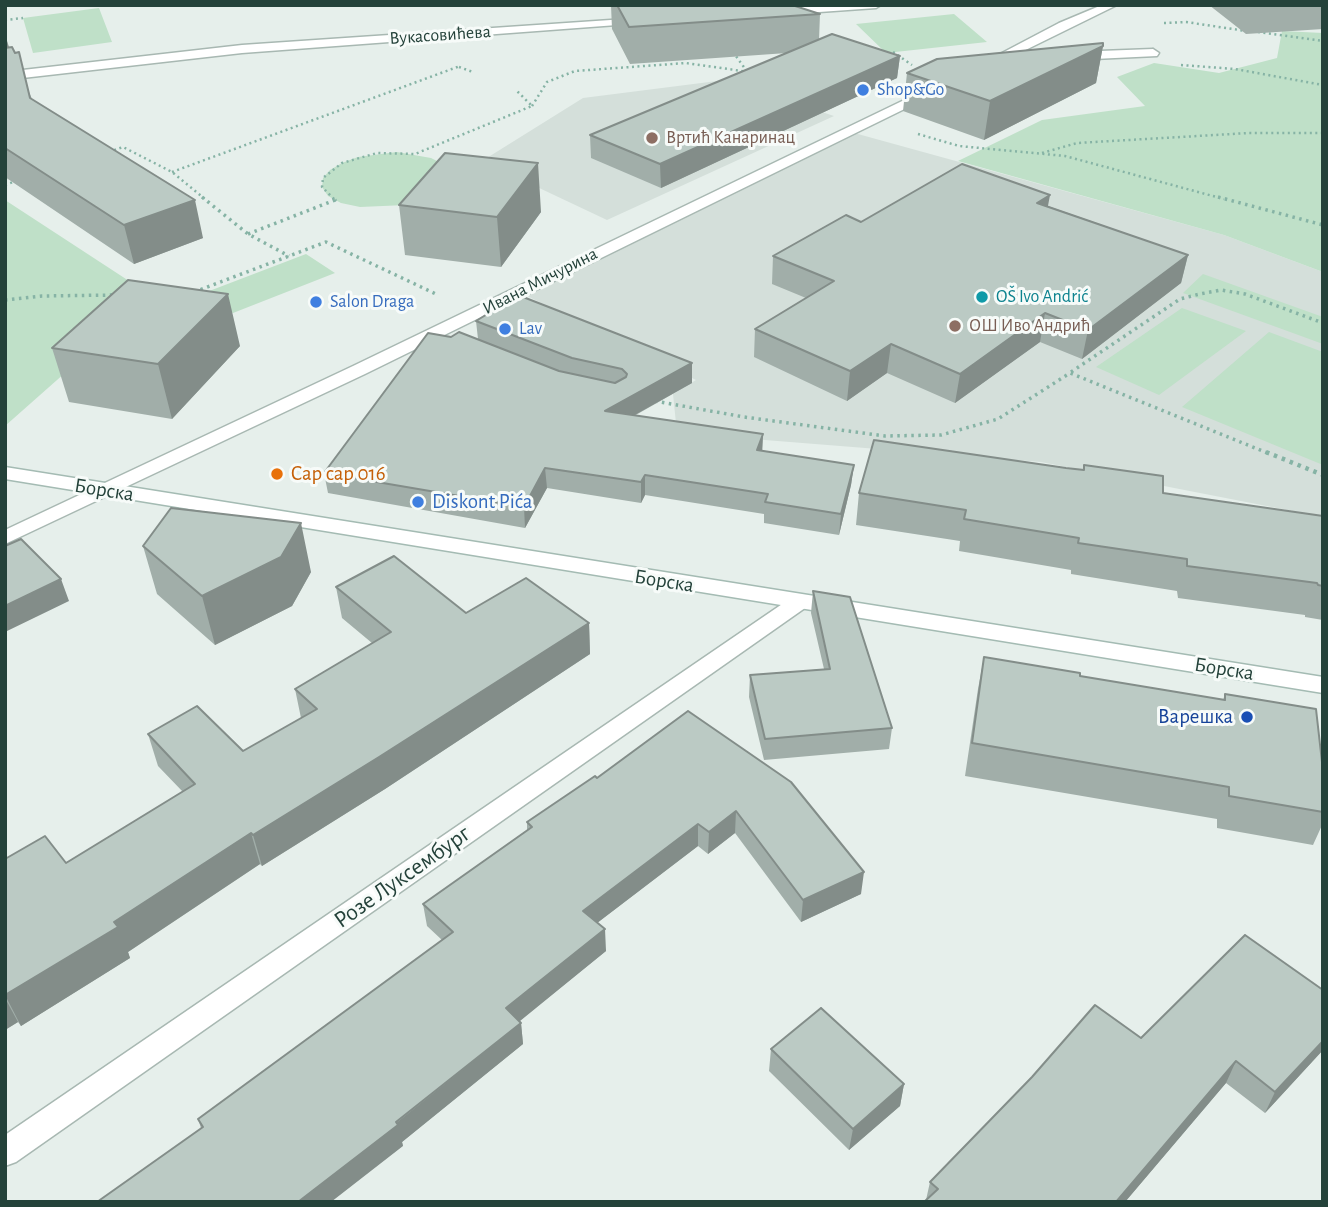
<!DOCTYPE html>
<meta charset="utf-8">
<style>
body{margin:0}
#map{position:relative;width:1328px;height:1207px;overflow:hidden;background:#e6efeb;font-family:"Alegreya Sans",sans-serif}
canvas{display:block}
.frame{position:absolute;inset:0;border:7px solid #24423a;pointer-events:none}
</style>
<div id="map">
<canvas width="1328" height="1207"></canvas>
<div class="frame"></div>
</div>
<script>
const context = document.querySelector('canvas').getContext('2d');
context.lineJoin = 'round';
function fillPath(path, color) {
  context.fillStyle = color;
  context.fill(path, 'evenodd');
}
function poly(rows) {
  const path = new Path2D();
  for (const r of rows) {
    path.moveTo(r[0], r[1]);
    for (let i = 2; i < r.length; i += 2) path.lineTo(r[i], r[i + 1]);
  }
  return path;
}
function trace(path, color, width, dash) {
  context.strokeStyle = color;
  context.lineWidth = width;
  context.lineCap = dash ? 'butt' : 'round';
  context.setLineDash(dash || []);
  context.stroke(path);
}
function write(font, color, halo, rows, align = 'center') {
  context.font = font + ' "Alegreya Sans",sans-serif';
  context.lineWidth = 6;
  context.setLineDash([]);
  context.textBaseline = 'middle';
  context.strokeStyle = halo;
  context.fillStyle = color;
  for (const [text, x, y, turn = 0] of rows) {
    context.save();
    context.translate(x, y);
    context.rotate((+turn || 0) * Math.PI / 180);
    context.textAlign = isNaN(turn) ? turn : align;
    if (halo) context.strokeText(text, 0, 0);
    context.fillText(text, 0, 0);
    context.restore();
  }
}
fillPath(poly([
 [725,80,834,116,607,220,482,161,583,98],
 [847,131,1224,235,1323,272,1323,517,1041,462,677,433,673,394,696,380,519,292]
]), '#d4dfda');
fillPath(poly([
 [99,8,112,42,33,53,23,18],
 [954,14,987,42,886,53,856,24],
 [1282,31,1323,33,1323,272,1224,235,958,161,1042,120,1145,106,1117,77,1154,63,1219,73,1277,58],
 [397,152,431,158,443,164,406,205,360,207,341,203,328,196,322,187,323,178,330,170,342,163,358,157],
 [5,200,152,296,5,426],
 [306,254,335,273,233,313,204,293],
 [1203,274,1323,317,1323,344,1183,293],
 [1182,308,1246,331,1159,395,1096,367],
 [1269,332,1323,352,1323,465,1182,407]
]), '#bfe0c8');
const lane = poly([
 [1153,49,1159,53,1157,56,1073,60,1067,56,1073,52,1153,49]
]);
const street = poly([
 [825,5,881,5,876,8,777,15,771,12,777,9,825,5],
 [1102,5,1117,5,991,67,981,64,1059,23,1102,5],
 [640,18,644,19,644,23,242,53,5,80,5,72,242,45,640,18],
 [927,89,931,90,931,96,365,374,5,544,5,530,353,366,927,89],
 [798,596,805,598,808,603,805,608,16,1162,5,1166,5,1135,791,598,798,596]
]);
const secondary = poly([
 [5,467,1323,677,1323,693,5,479,5,467]
]);
trace(lane, '#a8b8b2', 3);
trace(street, '#a8b8b2', 3);
trace(secondary, '#a4bbb3', 3);
trace(poly([
 [5,20,23,18],
 [1164,23,1186,22,1246,31],
 [1258,32,1323,41],
 [733,52,746,70],
 [893,52,912,65],
 [1181,65,1235,69,1323,85],
 [459,67,473,72],
 [532,106,547,82,575,71,686,63,749,72],
 [918,134,959,146,1065,156,1224,199],
 [109,152,123,147,172,172,205,199],
 [1042,153,1077,143,1249,133,1323,133],
 [172,172,460,66],
 [5,185,16,181],
 [334,199,322,187,323,178,342,163,377,153,415,154,532,106,516,90]
]), '#86b3a5', 2.5, [2, 3.5]);
trace(poly([
 [202,197,248,234,289,256],
 [1218,197,1323,225],
 [248,234,335,200,332,197],
 [194,292,326,242,438,295],
 [5,300,42,296,116,295],
 [1071,372,1180,299,1200,294,1221,290,1245,294,1323,323],
 [655,401,744,417,885,436,941,435,998,419,1070,373,1270,454]
]), '#86b3a5', 3.5, [2.5, 4.5]);
trace(poly([
 [1266,452,1323,475]
]), '#86b3a5', 4.5, [3.5, 5]);
fillPath(lane, '#fff');
fillPath(street, '#fff');
fillPath(secondary, '#fff');
fillPath(poly([
 [611,5,792,5,820,14,819,40,900,56,897,78,661,188,591,158,590,135,787,53,630,64,612,29],
 [1209,5,1323,5,1323,29,1246,34],
 [5,34,9,47,32,99,203,238,134,264,5,177],
 [1103,46,1096,83,984,140,903,111,907,73],
 [399,205,541,212,501,267,405,255],
 [1048,206,1188,255,1181,283,1082,359,1040,342,955,403,887,373,847,401,754,357,755,329,806,298,772,284,773,256,861,222],
 [476,321,692,383,634,416,763,434,762,451,854,465,851,485,839,535,764,523,764,514,645,495,641,503,547,488,525,528,328,493,324,473,451,337,478,339],
 [240,346,172,419,69,402,52,348],
 [1084,465,1163,493,1323,516,1323,620,1305,617,1305,615,1178,598,1177,591,1071,574,1071,570,959,551,960,541,856,525,859,493,1083,470],
 [143,546,311,572,292,606,215,645,157,594],
 [336,587,466,613,589,623,590,654,385,789,262,866,260,864,128,952,130,958,21,1026,18,1022,5,1030,5,859,66,863,183,792,158,766,148,734,243,751,301,718,295,689,372,643,342,618],
 [813,591,892,728,889,749,764,760,749,697,750,675,824,669,811,613],
 [984,657,1080,676,1223,700,1225,694,1323,812,1323,823,1313,845,1217,828,1217,819,965,776,978,689],
 [688,711,861,894,801,922,735,833,708,854,698,846,597,923,606,951,519,1021,521,1023,523,1044,402,1142,403,1146,201,1128,198,1119,442,940,427,926,423,904,527,830,527,822,597,778],
 [1141,1038,1323,1050,1265,1113,1226,1083,1125,1202,924,1202,926,1200,930,1182],
 [771,1049,904,1084,900,1106,849,1150,769,1071]
]), '#a1aea9');
fillPath(poly([
 [5,35,15,68,5,70],
 [1103,46,1096,83,984,140,990,101],
 [900,56,897,78,661,188,660,164],
 [538,163,541,212,501,267,497,217],
 [1050,195,1045,222,1037,203],
 [195,200,203,238,134,264,124,225],
 [1188,255,1181,283,1082,359,1088,330],
 [228,294,240,346,172,419,158,364],
 [1045,313,1040,342,955,403,960,374],
 [891,344,887,373,847,401,850,371],
 [692,363,692,383,606,431,605,411],
 [763,434,762,455,757,450],
 [854,465,851,485,839,535,841,514],
 [545,468,547,488,525,528,524,507],
 [645,475,645,495,641,503,641,482],
 [301,523,311,572,292,606,215,645,202,596],
 [61,579,69,601,5,632,5,606],
 [589,623,590,654,385,789,262,866,253,835],
 [736,811,735,833,708,854,709,832],
 [698,824,698,846,584,933,583,911],
 [251,833,260,864,128,952,130,958,21,1026,5,995,114,922],
 [864,872,861,894,801,922,803,900],
 [605,929,606,951,509,1030,506,1008],
 [5,998,18,1022,5,1030],
 [521,1023,523,1044,402,1142,403,1146,331,1202,298,1202],
 [1323,1041,1323,1050,1265,1113,1275,1092],
 [1236,1061,1226,1083,1125,1202,1116,1202],
 [904,1084,900,1106,849,1150,853,1129]
]), '#838d89');
const building = poly([
 [617,5,792,5,820,14,629,27,617,5],
 [832,34,900,56,660,164,590,135,832,34],
 [1103,43,1103,46,990,101,907,73,937,59,1103,43],
 [12,47,15,53,19,52,30,98,195,200,124,225,5,148,5,48,12,47],
 [445,153,538,163,497,217,399,205,445,153],
 [962,164,1050,195,1037,203,1188,255,1088,330,1045,313,960,374,891,344,850,371,755,329,834,281,773,256,846,215,861,222,962,164],
 [128,280,228,294,158,364,52,348,128,280],
 [518,295,692,363,605,411,763,434,757,450,854,465,841,514,765,502,768,494,645,475,641,482,545,468,524,507,324,473,428,333,451,337,459,332,559,371,615,383,626,377,627,374,622,369,572,358,476,321,518,295],
 [874,440,1066,468,1084,470,1084,465,1163,476,1163,493,1323,516,1323,586,1318,585,1317,583,1187,566,1187,559,1078,543,1079,538,964,519,966,510,859,493,874,440],
 [171,508,301,523,281,557,202,596,143,546,171,508],
 [21,539,61,579,5,606,5,546,21,539],
 [394,556,466,613,526,578,589,623,379,757,253,835,251,833,114,922,118,927,5,995,5,859,45,836,66,863,195,784,148,734,197,706,243,751,317,709,295,689,391,632,336,587,394,556],
 [813,591,850,597,892,728,765,739,750,675,830,669,813,591],
 [984,657,1080,673,1080,676,1225,700,1225,694,1316,709,1323,771,1323,812,1229,796,1229,787,972,743,984,657],
 [688,711,791,782,864,872,803,900,736,811,709,832,698,824,583,911,605,929,506,1008,521,1023,396,1122,398,1125,298,1202,97,1202,203,1127,198,1119,453,932,423,904,532,827,527,822,595,776,597,778,688,711],
 [1245,935,1323,990,1323,1041,1275,1092,1236,1061,1116,1202,924,1202,938,1189,930,1182,1032,1077,1095,1005,1141,1038,1245,935],
 [821,1008,904,1084,853,1129,771,1049,821,1008]
]);
fillPath(building, '#bbcac4');
trace(building, '#838d89', 2);
for (const [x, y, r, color] of [
 [863,90,7,"#3f7fe0"],
 [652,138,7,"#8d6e63"],
 [982,297,7,"#0f9aa8"],
 [316,302,7,"#3f7fe0"],
 [955,326,7,"#8d6e63"],
 [505,329,7,"#3f7fe0"],
 [277,474,7,"#e8710a"],
 [418,502,7,"#3f7fe0"],
 [1247,717,7,"#1a4fb4"]
]) {
  const dot = new Path2D();
  dot.arc(x, y, r, 0, 2 * Math.PI);
  context.fillStyle = color;
  context.fill(dot);
  trace(dot, '#f7fbf9', 2.5);
}
write('18px', '#24423a', '#f7fbf9', [
 ["Вукасовићева",440,35,-4],
 ["Ивана Мичурина",540,281,-27]
]);
write('18px', '#366cbe', '#f7fbf9', [
 ["Shop&Go",877,90],
 ["Salon Draga",330,302],
 ["Lav",519,329]
], 'left');
write('18px', '#785e54', '#f7fbf9', [
 ["Вртић Канаринац",666,138],
 ["ОШ Иво Андрић",969,326]
], 'left');
write('18px', '#0d838f', '#f7fbf9', [
 ["OŠ Ivo Andrić",996,297]
], 'left');
write('21px', '#c56008', '#f7fbf9', [
 ["Cap cap 016",291,474]
], 'left');
write('21px', '#24423a', '#f7fbf9', [
 ["Борска",104,490,9],
 ["Борска",664,581,9],
 ["Борска",1224,669,9]
]);
write('21px', '#366cbe', '#f7fbf9', [
 ["Diskont Pića",432,502]
], 'left');
write('21px', '#164399', '#f7fbf9', [
 ["Варешка",1233,717]
], 'right');
write('24px', '#24423a', '#f7fbf9', [
 ["Розе Луксембург",402,877,-35]
]);
</script>
